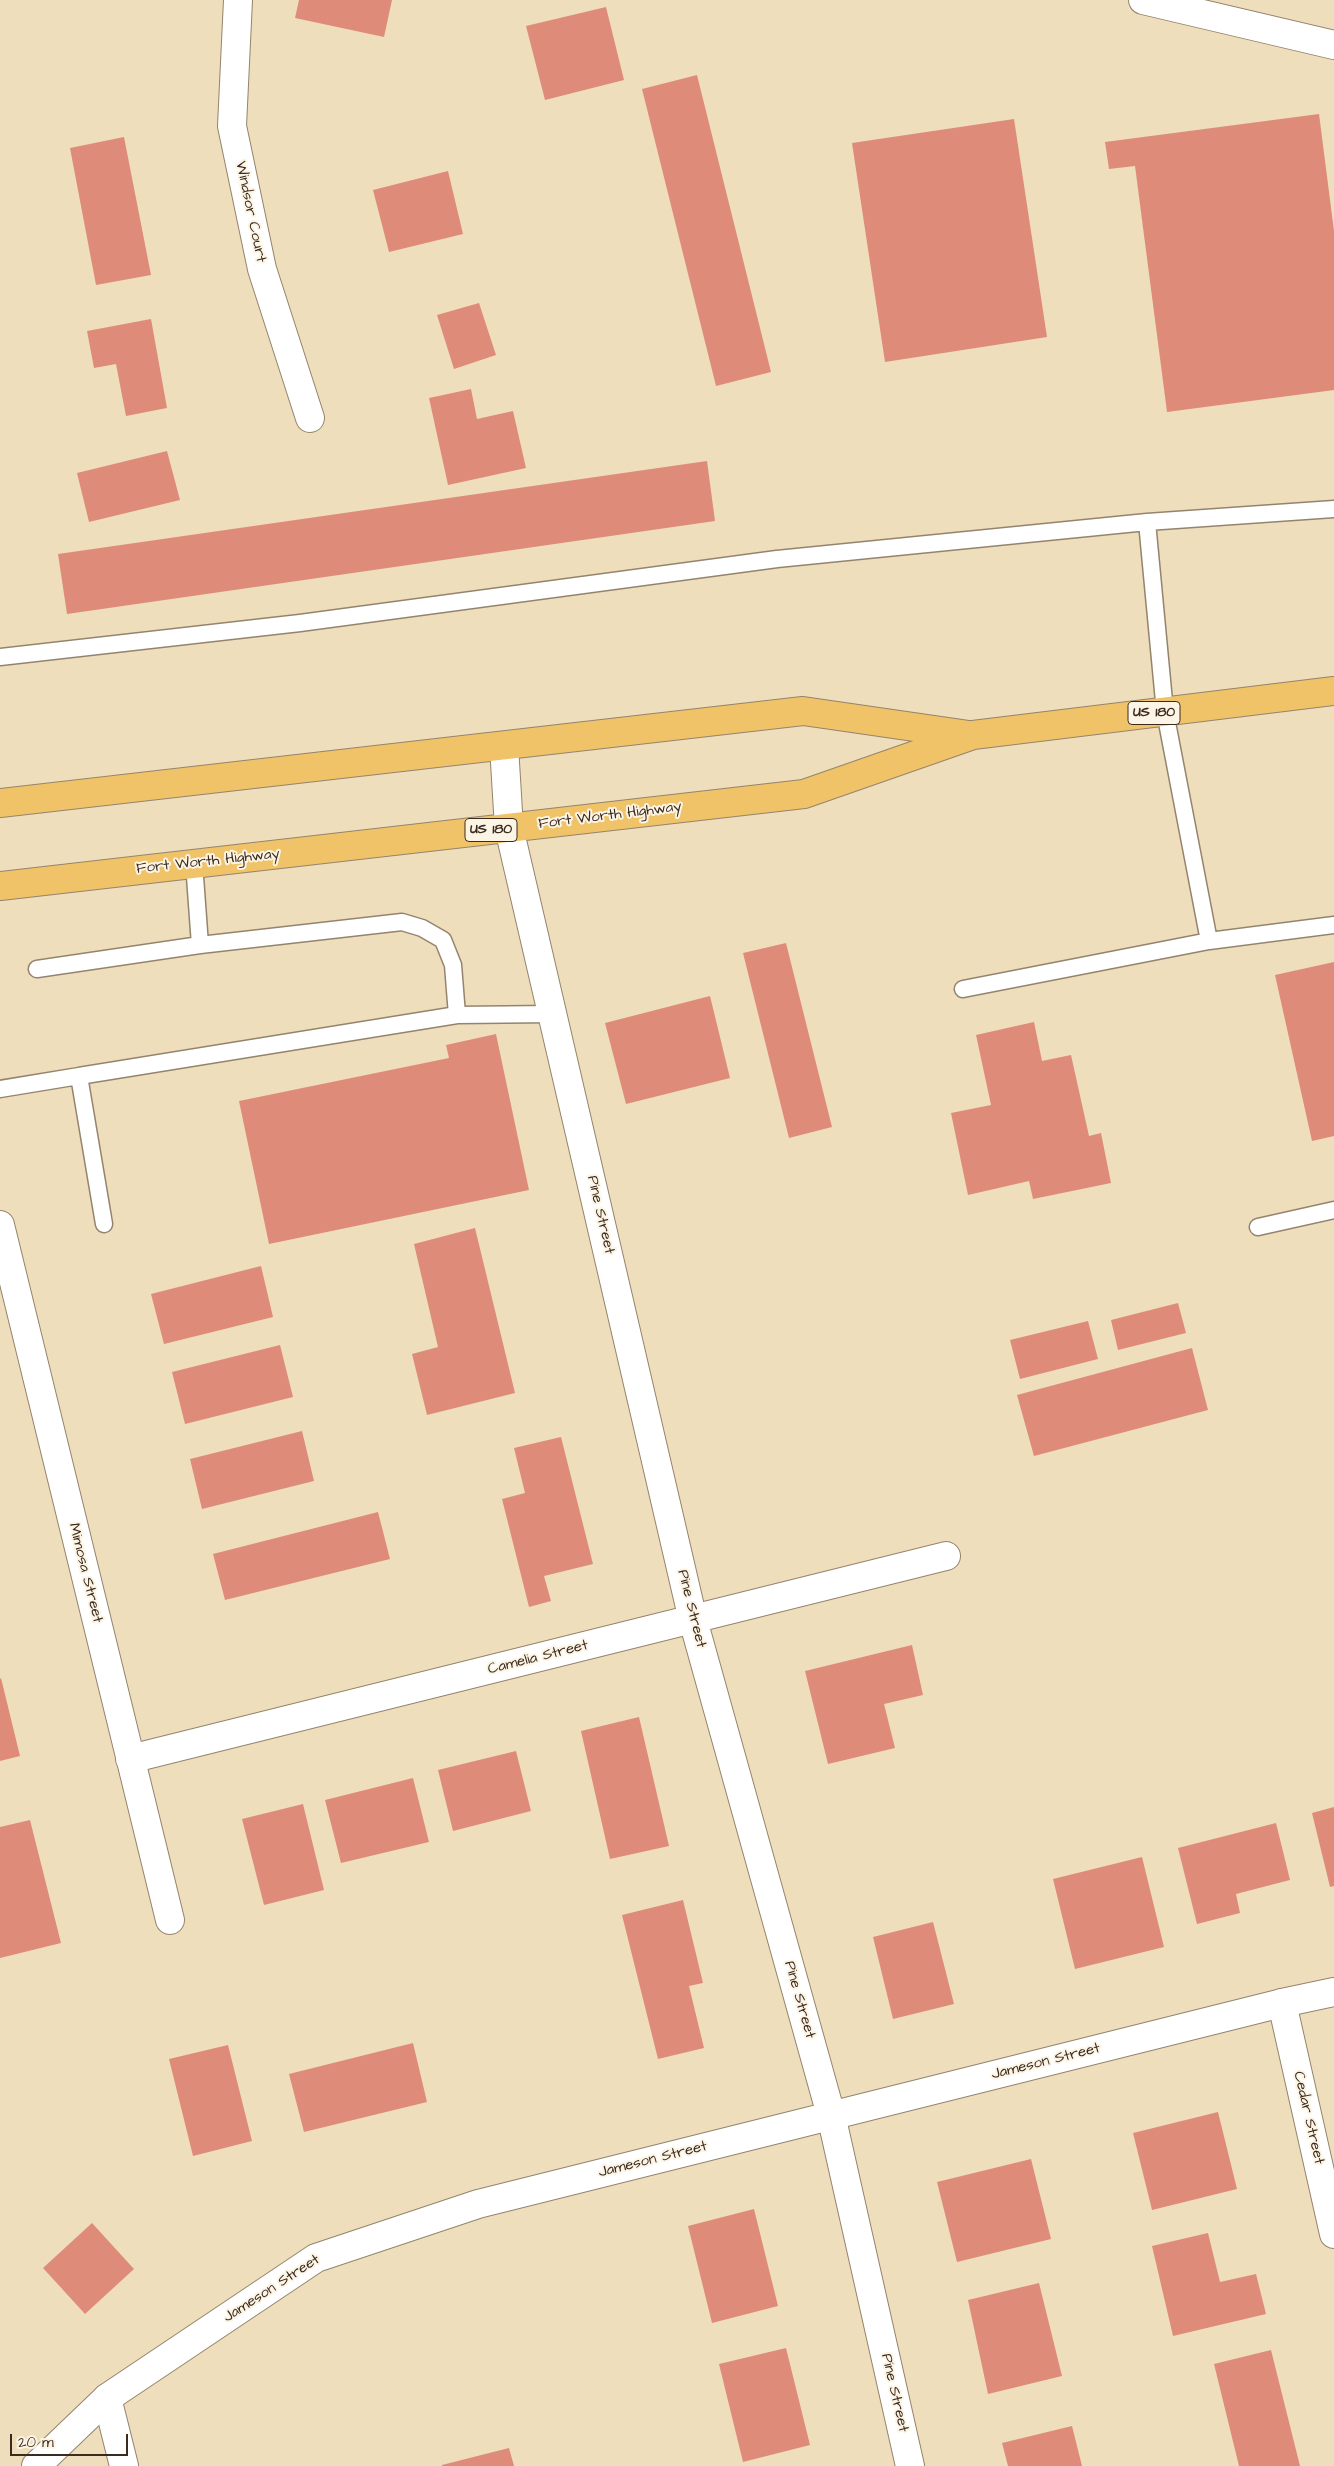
<!DOCTYPE html>
<style>
body{margin:0}
#map{position:relative;width:1334px;height:2466px;overflow:hidden;background:#eedebc;font-family:"Architects Daughter",sans-serif}
canvas{display:block}
.scale{position:absolute;left:10px;top:2434px;width:118px;height:22px;box-sizing:border-box;border:2px solid #3b2a1e;border-top:0;padding-left:6px;font-size:15px;line-height:18px;white-space:nowrap;color:#3b2a1e;-webkit-text-stroke:4px #fcf5e5;paint-order:stroke}
</style>
<div id="map">
<canvas width="1334" height="2466"></canvas>
<div class="scale">20 m</div>
</div>
<script>
const context = document.querySelector('canvas').getContext('2d');
context.lineJoin = 'round';
function fillPath(path, color) {
  context.fillStyle = color;
  context.fill(path, 'evenodd');
}
function poly(rows) {
  const path = new Path2D();
  for (const r of rows) {
    path.moveTo(r[0], r[1]);
    for (let i = 2; i < r.length; i += 2) path.lineTo(r[i], r[i + 1]);
  }
  return path;
}
function trace(path, color, width, dash) {
  context.strokeStyle = color;
  context.lineWidth = width;
  context.lineCap = dash ? 'butt' : 'round';
  context.setLineDash(dash || []);
  context.stroke(path);
}
function write(font, color, halo, rows, align = 'center') {
  context.font = font + ' "Architects Daughter",sans-serif';
  context.lineWidth = 4;
  context.setLineDash([]);
  context.textBaseline = 'middle';
  context.strokeStyle = halo;
  context.fillStyle = color;
  for (const [text, x, y, turn = 0] of rows) {
    context.save();
    context.translate(x, y);
    context.rotate((+turn || 0) * Math.PI / 180);
    context.textAlign = isNaN(turn) ? turn : align;
    if (halo) context.strokeText(text, 0, 0);
    context.fillText(text, 0, 0);
    context.restore();
  }
}
fillPath(poly([
 [299,0,392,0,384,37,295,18],
 [606,7,624,80,545,100,526,26],
 [697,75,771,372,716,386,642,89],
 [1319,114,1334,231,1334,390,1167,412,1135,166,1109,169,1105,142],
 [1014,119,1047,337,885,362,852,143],
 [124,137,151,275,96,285,70,148],
 [448,171,463,234,389,252,373,190],
 [479,303,496,355,454,369,437,315],
 [151,319,167,408,126,416,116,364,94,368,87,331],
 [471,389,477,419,513,411,526,468,448,485,429,398],
 [167,451,180,500,89,522,77,473],
 [707,461,715,521,67,614,58,554],
 [786,943,832,1127,789,1138,743,953],
 [1334,962,1334,1136,1312,1141,1275,975],
 [710,996,730,1078,626,1104,605,1023],
 [1034,1022,1042,1061,1071,1055,1089,1136,1101,1133,1111,1183,1033,1199,1029,1181,968,1195,951,1113,991,1105,976,1035],
 [496,1034,529,1190,269,1244,239,1101,449,1058,446,1045],
 [475,1228,515,1393,427,1415,412,1354,438,1347,414,1244],
 [261,1266,273,1317,164,1344,151,1294],
 [1178,1303,1186,1333,1118,1350,1111,1320],
 [1088,1321,1098,1359,1020,1379,1010,1340],
 [280,1345,293,1397,185,1424,172,1372],
 [1192,1348,1208,1410,1034,1456,1017,1395],
 [302,1431,314,1481,202,1509,190,1459],
 [561,1437,593,1564,544,1576,551,1601,529,1607,502,1499,525,1493,514,1448],
 [378,1512,390,1559,225,1600,213,1554],
 [912,1645,923,1695,884,1704,895,1748,828,1764,805,1671],
 [1,1678,20,1756,0,1761,0,1679],
 [639,1717,669,1846,610,1859,581,1731],
 [516,1751,531,1811,453,1831,438,1770],
 [413,1778,429,1842,341,1863,325,1800],
 [303,1804,324,1890,264,1905,242,1819],
 [1334,1807,1334,1886,1330,1887,1312,1813],
 [30,1820,61,1943,0,1958,0,1827],
 [1276,1823,1290,1880,1236,1894,1240,1913,1197,1924,1178,1848],
 [1142,1857,1164,1947,1075,1969,1053,1879],
 [683,1900,703,1983,689,1986,704,2048,658,2059,622,1915],
 [933,1922,954,2004,893,2019,873,1937],
 [413,2043,427,2102,304,2132,289,2074],
 [228,2045,252,2141,193,2156,169,2059],
 [1218,2112,1237,2189,1152,2210,1133,2133],
 [1031,2159,1051,2239,957,2262,937,2182],
 [754,2209,778,2306,712,2323,688,2226],
 [92,2223,134,2269,85,2314,43,2268],
 [1208,2233,1220,2282,1256,2274,1266,2314,1173,2336,1152,2246],
 [1039,2283,1062,2376,988,2394,968,2300],
 [786,2348,810,2445,743,2462,719,2364],
 [1271,2350,1300,2466,1239,2466,1214,2364],
 [1072,2426,1082,2466,1008,2466,1002,2443],
 [509,2448,514,2466,442,2466,442,2465]
]), '#de8c79');
const service = poly([
 [1334,509,1147,522,1165,712,1209,941,1334,925],
 [0,657,300,623,777,559,1147,522],
 [194,863,200,945,402,922,422,928,443,940,453,965,457,1015],
 [37,969,200,945],
 [963,989,1209,941],
 [0,1089,79,1076],
 [104,1224,79,1076,457,1015,554,1014],
 [1258,1227,1334,1210]
]);
const minor = poly([
 [238,0,232,126,262,269,310,418],
 [504,746,509,828,693,1620,831,2115,910,2466],
 [0,1225,170,1920],
 [130,1759,946,1556],
 [1282,2003,1334,2234],
 [107,2398,124,2466]
]);
const tertiary = poly([
 [1143,0,1334,45],
 [36,2466,107,2398,316,2258,478,2204,1282,2003,1334,1992]
]);
const primary = poly([
 [0,803,803,711,969,735],
 [0,886,804,794,973,735,1334,691]
]);
trace(service, '#94846d', 19);
trace(minor, '#94846d', 30);
trace(tertiary, '#94846d', 30);
trace(primary, '#94846d', 30);
trace(service, '#fff', 16);
trace(minor, '#fff', 28);
trace(tertiary, '#fff', 28);
trace(primary, '#f0c369', 28);
for (const [x, y, w] of [
 [1154,713,52],
 [491,830,52]
]) {
  const box = new Path2D();
  box.roundRect(x - w / 2, y - 11.5, w, 23, 4);
  context.fillStyle = '#fcf5e5';
  context.fill(box);
  trace(box, '#3b2a1e', 1);
}
write('bold 14px', '#3b2a1e', null, [
 ["US 180",1154,713],
 ["US 180",491,830]
]);
write('15px', '#3b2a1e', '#fcf5e5', [
 ["Windsor Court",250,212,78],
 ["Fort Worth Highway",610,816,-7],
 ["Fort Worth Highway",208,862,-6],
 ["Pine Street",600,1215,77],
 ["Mimosa Street",85,1573,76],
 ["Pine Street",691,1609,76],
 ["Camelia Street",538,1658,-14],
 ["Pine Street",799,2000,74],
 ["Jameson Street",1046,2062,-14],
 ["Cedar Street",1308,2118,77],
 ["Jameson Street",653,2160,-14],
 ["Jameson Street",272,2289,-33],
 ["Pine Street",894,2393,77]
]);
</script>
